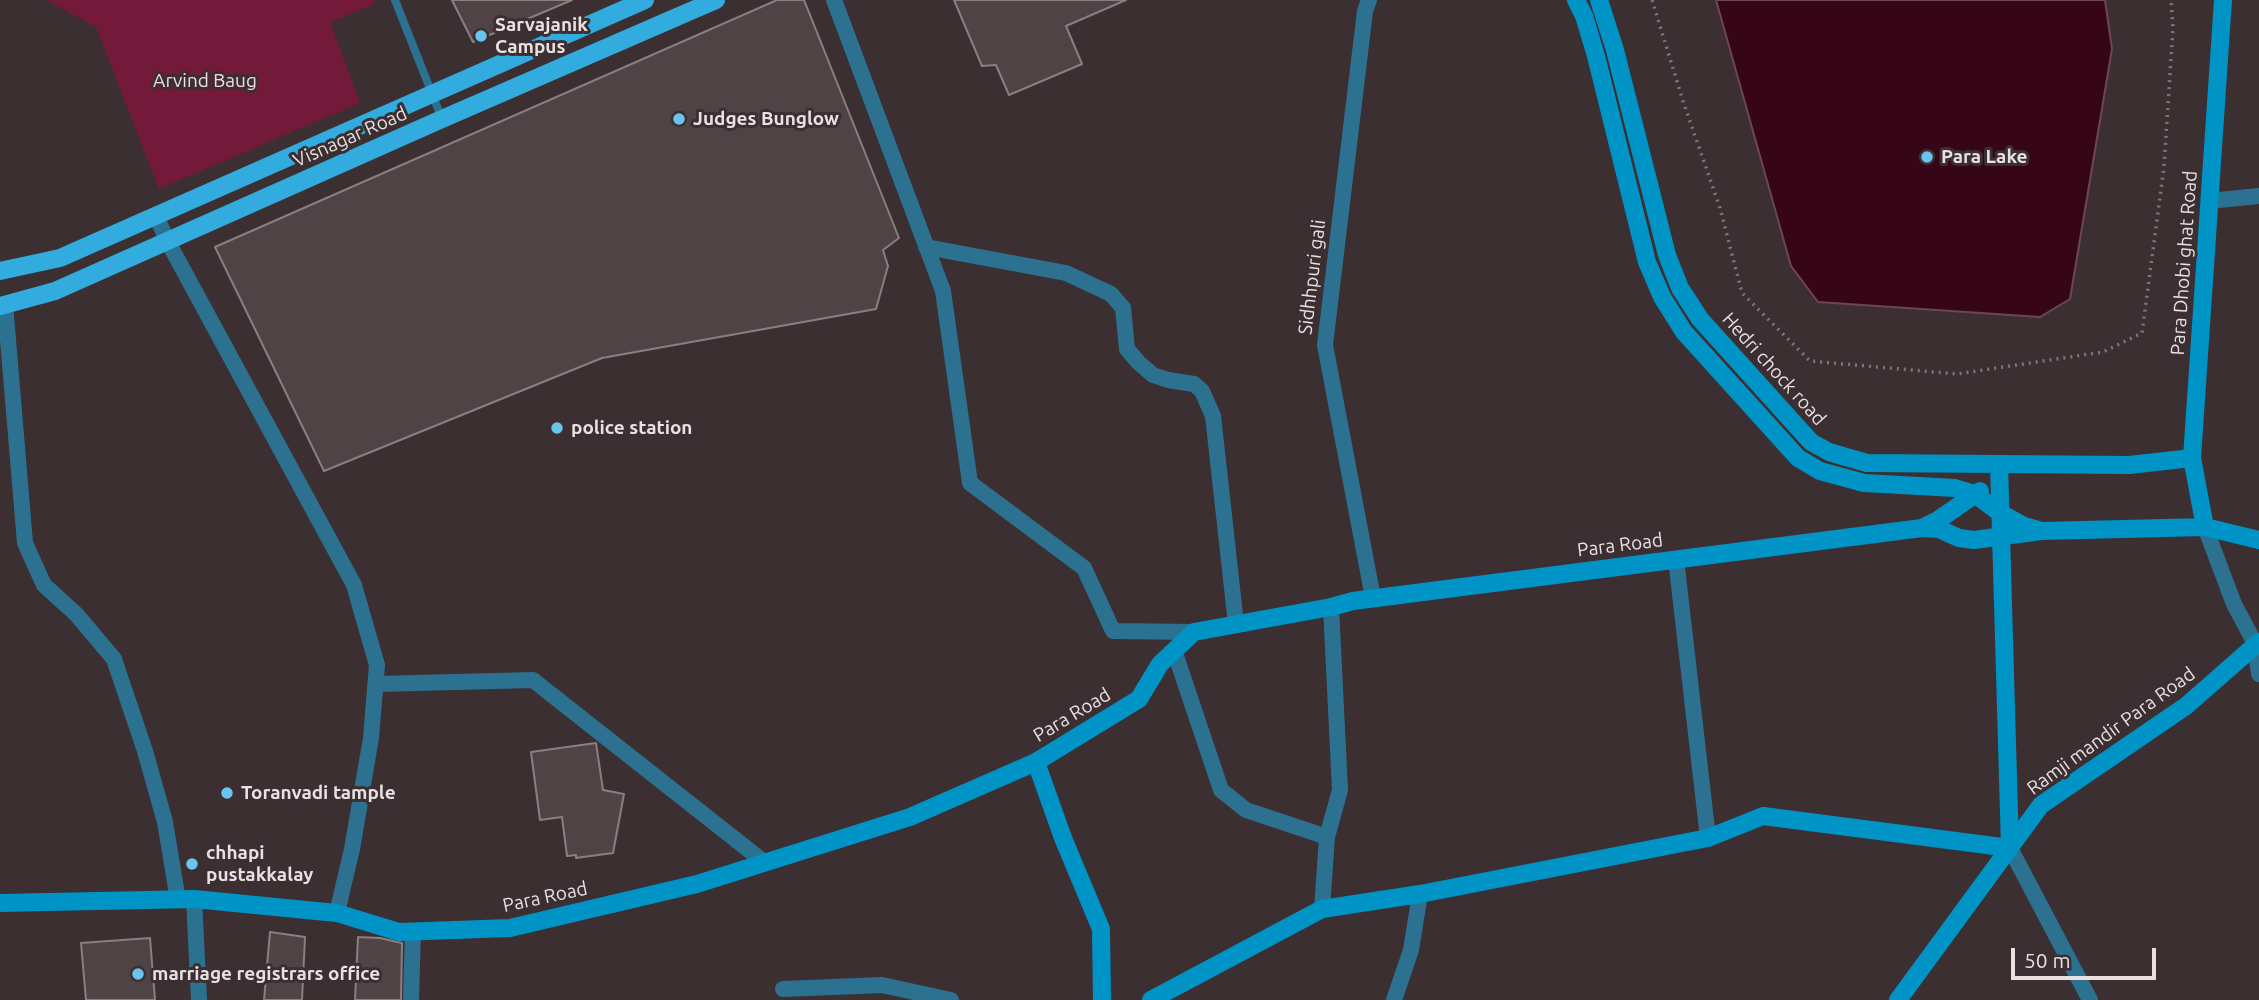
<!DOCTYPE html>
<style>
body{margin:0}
#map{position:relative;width:2259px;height:1000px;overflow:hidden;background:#3b2f32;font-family:Ubuntu,sans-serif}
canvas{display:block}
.scale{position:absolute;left:2011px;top:948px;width:145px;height:32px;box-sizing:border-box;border:4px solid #e8e0e1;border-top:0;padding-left:9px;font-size:21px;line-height:24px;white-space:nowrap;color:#e8e0e1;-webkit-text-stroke:5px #3b2f32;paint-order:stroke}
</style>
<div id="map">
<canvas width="2259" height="1000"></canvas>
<div class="scale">50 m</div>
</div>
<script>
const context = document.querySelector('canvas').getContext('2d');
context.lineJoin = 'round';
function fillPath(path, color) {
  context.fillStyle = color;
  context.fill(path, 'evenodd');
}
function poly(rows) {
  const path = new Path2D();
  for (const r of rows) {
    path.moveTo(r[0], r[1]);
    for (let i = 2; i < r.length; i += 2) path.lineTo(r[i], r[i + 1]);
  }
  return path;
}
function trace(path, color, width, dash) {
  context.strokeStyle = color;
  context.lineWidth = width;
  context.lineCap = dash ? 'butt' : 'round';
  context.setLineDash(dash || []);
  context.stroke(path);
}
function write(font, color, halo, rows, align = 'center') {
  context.font = font + ' Ubuntu,sans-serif';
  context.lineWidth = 6;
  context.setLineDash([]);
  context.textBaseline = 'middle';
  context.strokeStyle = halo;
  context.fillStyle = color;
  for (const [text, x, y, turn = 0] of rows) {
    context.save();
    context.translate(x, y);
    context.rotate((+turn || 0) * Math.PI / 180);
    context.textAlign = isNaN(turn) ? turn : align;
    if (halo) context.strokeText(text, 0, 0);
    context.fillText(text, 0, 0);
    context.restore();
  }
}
fillPath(poly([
 [46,0,374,0,375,4,330,22,360,103,159,189,96,27]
]), '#731a3a');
const water = poly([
 [1716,0,2105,0,2112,49,2070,299,2040,317,1818,302,1791,266,1716,0]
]);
fillPath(water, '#360617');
trace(water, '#6b4754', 2);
const building = poly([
 [452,0,572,0,473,42,452,0],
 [777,0,804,0,899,238,883,250,888,266,876,309,602,358,324,471,215,247,777,0],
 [954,0,1126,0,1066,26,1082,64,1009,95,996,65,982,66,954,0],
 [596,743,603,790,624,794,613,853,576,858,576,855,567,856,562,817,540,820,531,752,596,743],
 [270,932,305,937,302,1000,264,1000,270,932],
 [358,937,380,938,402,943,401,1000,355,1000,358,937],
 [150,938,155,1000,86,1000,81,943,150,938]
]);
fillPath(building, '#504346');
trace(building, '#8c7e80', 2);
trace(poly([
 [1652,0,1683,101,1720,208,1742,293,1810,361,1957,374,2103,352,2142,333,2164,167,2173,28,2171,0]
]), '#807678', 3.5, [2, 5]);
trace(poly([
 [395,0,442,119]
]), '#2d7191', 8);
trace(poly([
 [834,0,943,291,970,483,1084,568,1113,631,1194,632],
 [1369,0,1365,11,1325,345,1373,598],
 [2209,201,2259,196],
 [156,216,167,240,354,585,377,665,371,738,352,849,337,913],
 [926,247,1066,273,1111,294,1123,308,1127,349,1138,362,1153,375,1168,380,1194,384,1202,391,1213,416,1236,624],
 [5,304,25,543,44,585,76,614,114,659,145,751,165,822,178,900],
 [2205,527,2234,604,2252,638,2259,647],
 [1676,559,1708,838],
 [2255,645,2259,674],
 [1174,650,1221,790,1246,810,1327,837],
 [376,684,533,680,764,862],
 [2010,848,2090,1000],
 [194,899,199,1000],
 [1322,909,1327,837,1340,790,1331,607],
 [783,989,882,985,951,1000],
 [411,1000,413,931],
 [1394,1000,1411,950,1420,894]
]), '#2d7191', 16);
trace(poly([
 [1576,0,1584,16,1596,56,1647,262,1662,297,1684,332,1798,458,1820,471,1864,483,1955,488,1975,494,2000,513,2024,526,2038,530],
 [1599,0,1615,50,1667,255,1680,288,1700,319,1811,442,1829,452,1867,463,2129,465,2192,458],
 [1924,527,1938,520,1980,491],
 [2205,527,2192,458,2223,0],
 [1036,762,1063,838,1101,929,1102,1000],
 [0,903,194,899,337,913,399,932,510,928,697,884,910,817,1036,762,1139,699,1160,664,1194,632,1331,607,1353,601,1922,528,1939,529,1959,538,1974,540,2041,531,2205,527,2259,540],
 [1151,1000,1322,909,1420,894,1708,838,1763,816,2010,848,1999,464],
 [1898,1000,2041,805,2186,706,2259,642]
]), '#0093c5', 18);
trace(poly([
 [0,271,60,258,645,0],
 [0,306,55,291,442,119,716,0]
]), '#32abde', 18);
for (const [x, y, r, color] of [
 [481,36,7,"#69c4f0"],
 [679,119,7,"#69c4f0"],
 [1927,157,7,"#69c4f0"],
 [557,428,7,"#69c4f0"],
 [227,793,7,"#69c4f0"],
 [192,864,7,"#69c4f0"],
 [138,974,7,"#69c4f0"]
]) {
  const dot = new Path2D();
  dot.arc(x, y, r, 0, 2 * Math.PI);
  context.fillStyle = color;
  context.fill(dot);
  trace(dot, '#3b2f32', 2.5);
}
write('bold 19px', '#e8e0e1', '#3b2f32', [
 ["Sarvajanik",495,25],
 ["Campus",495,47],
 ["Judges Bunglow",693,119],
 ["Para Lake",1941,157],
 ["police station",571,428],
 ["Toranvadi tample",241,793],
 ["chhapi",206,853],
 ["pustakkalay",206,875],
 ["marriage registrars office",152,974]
], 'left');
write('19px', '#f6dae0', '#3b2f32', [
 ["Arvind Baug",205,81]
]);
write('19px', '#e8e0e1', '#3b2f32', [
 ["Visnagar Road",350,137,-24],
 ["Para Dhobi ghat Road",2184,263,-86],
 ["Sidhhpuri gali",1312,277,-83],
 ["Hedri chock road",1774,369,48],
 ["Para Road",1620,545,-7],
 ["Para Road",1072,715,-31],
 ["Ramji mandir Para Road",2111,731,-36],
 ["Para Road",545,897,-12]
]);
</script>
